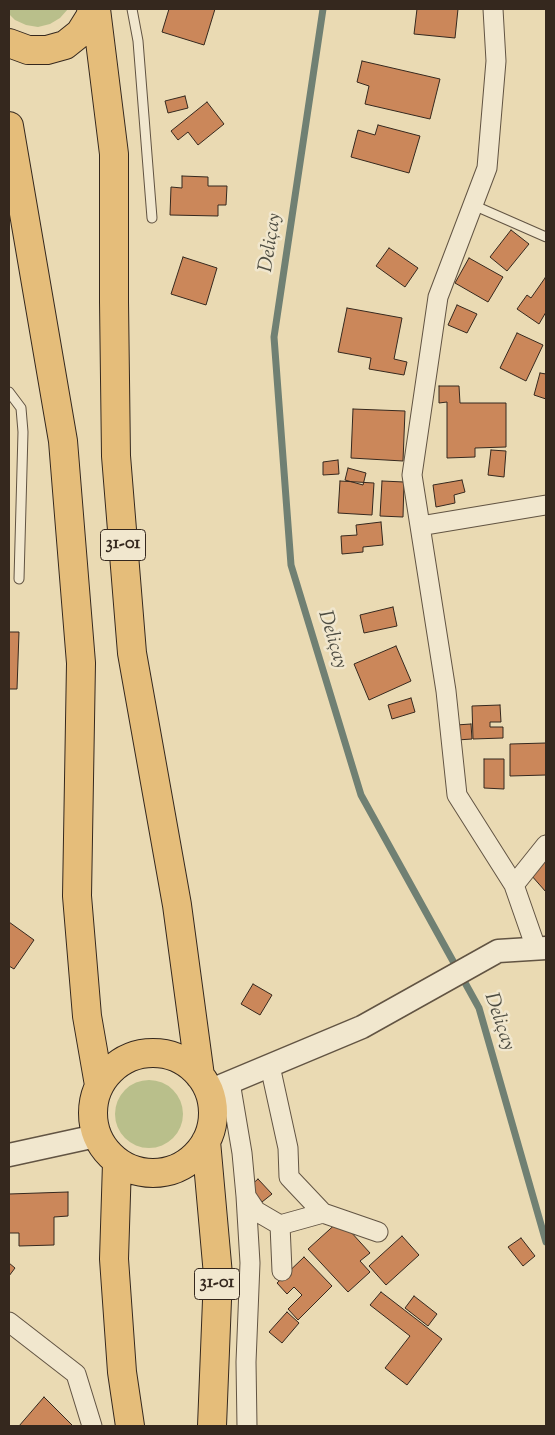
<!DOCTYPE html>
<meta charset="utf-8">
<style>
body{margin:0}
#map{position:relative;width:555px;height:1435px;overflow:hidden;background:#eadab3;font-family:"Sorts Mill Goudy",serif}
canvas{display:block}
.frame{position:absolute;inset:0;border:10px solid #35281e;pointer-events:none}
</style>
<div id="map">
<canvas width="555" height="1435"></canvas>
<div class="frame"></div>
</div>
<script>
const context = document.querySelector('canvas').getContext('2d');
context.lineJoin = 'round';
function fillPath(path, color) {
  context.fillStyle = color;
  context.fill(path, 'evenodd');
}
function poly(rows) {
  const path = new Path2D();
  for (const r of rows) {
    if (r.length === 3) {
      path.moveTo(r[0] + r[2], r[1]);
      path.arc(r[0], r[1], r[2], 0, 2 * Math.PI);
      continue;
    }
    path.moveTo(r[0], r[1]);
    for (let i = 2; i < r.length; i += 2) path.lineTo(r[i], r[i + 1]);
  }
  return path;
}
function trace(path, color, width, dash) {
  context.strokeStyle = color;
  context.lineWidth = width;
  context.lineCap = dash ? 'butt' : 'round';
  context.setLineDash(dash || []);
  context.stroke(path);
}
function write(font, color, halo, rows, align = 'center') {
  context.font = font + ' "Sorts Mill Goudy",serif';
  context.lineWidth = 5;
  context.setLineDash([]);
  context.textBaseline = 'middle';
  context.strokeStyle = halo;
  context.fillStyle = color;
  for (const [text, x, y, turn = 0] of rows) {
    context.save();
    context.translate(x, y);
    context.rotate((+turn || 0) * Math.PI / 180);
    context.textAlign = isNaN(turn) ? turn : align;
    if (halo) context.strokeText(text, 0, 0);
    context.fillText(text, 0, 0);
    context.restore();
  }
}
fillPath(poly([
 [9,9,68,9,60,18,50,24,38,27,26,25,15,20,9,14],
 [149,1114,34]
]), '#b9bf8b');
trace(poly([
 [323,9,274,337,291,565,361,795,479,1008,546,1242]
]), '#708073', 7);
const building = poly([
 [169,9,215,9,204,45,162,32,169,9],
 [417,9,458,9,455,38,414,34,417,9],
 [362,61,440,79,430,119,365,104,369,86,357,82,362,61],
 [185,96,188,108,168,113,165,101,185,96],
 [207,102,224,124,198,145,188,132,178,140,171,131,207,102],
 [378,125,420,136,409,173,351,157,358,130,375,135,378,125],
 [182,176,208,177,208,186,227,186,226,205,218,205,218,216,170,215,171,187,182,188,182,176],
 [511,230,529,244,507,271,490,257,511,230],
 [389,248,418,268,405,287,376,266,389,248],
 [183,257,217,268,206,305,171,294,183,257],
 [469,258,503,277,488,302,455,283,469,258],
 [545,278,546,279,546,312,539,324,517,309,527,295,531,298,545,278],
 [457,305,477,314,467,333,448,325,457,305],
 [347,308,402,318,394,359,407,362,404,375,369,369,371,358,338,352,347,308],
 [517,333,543,345,526,381,500,368,517,333],
 [540,373,546,374,546,399,534,395,540,373],
 [439,386,459,386,460,403,506,403,506,447,475,448,475,457,447,458,447,402,439,403,439,386],
 [353,409,405,411,403,461,351,458,353,409],
 [491,450,506,451,504,477,488,475,491,450],
 [338,460,339,474,323,475,323,462,338,460],
 [348,468,366,473,363,485,345,480,348,468],
 [462,480,465,492,454,495,455,503,436,507,433,485,462,480],
 [340,481,374,483,372,515,338,513,340,481],
 [382,481,404,482,403,517,380,516,382,481],
 [381,522,383,545,363,547,363,552,342,554,341,536,357,535,356,525,381,522],
 [393,607,397,626,364,633,360,615,393,607],
 [9,632,19,632,17,689,9,689,9,632],
 [396,646,411,681,369,700,354,664,396,646],
 [411,698,415,712,392,719,388,705,411,698],
 [500,705,501,722,490,722,490,727,503,727,503,738,473,739,472,706,500,705],
 [471,724,472,739,457,740,456,725,471,724],
 [546,743,546,775,510,776,510,744,546,743],
 [484,759,504,759,504,789,484,788,484,759],
 [546,861,546,892,531,875,546,861],
 [9,922,34,940,14,969,9,966,9,922],
 [253,984,272,995,260,1015,241,1004,253,984],
 [258,1179,272,1194,262,1202,249,1187,258,1179],
 [68,1192,68,1216,54,1217,54,1245,19,1246,19,1233,9,1233,9,1194,68,1192],
 [340,1220,370,1253,360,1261,370,1272,348,1292,308,1249,340,1220],
 [402,1236,419,1255,386,1285,369,1266,402,1236],
 [521,1238,535,1256,523,1266,508,1247,521,1238],
 [304,1257,332,1286,298,1320,288,1309,302,1295,294,1287,287,1294,277,1283,304,1257],
 [9,1263,15,1268,9,1276,9,1263],
 [381,1292,442,1339,407,1385,385,1368,410,1336,370,1305,381,1292],
 [414,1296,437,1314,428,1326,405,1308,414,1296],
 [287,1312,299,1323,282,1343,269,1332,287,1312],
 [44,1397,73,1426,19,1426,44,1397]
]);
fillPath(building, '#cb875a');
trace(building, '#35281e', 1);
const service = poly([
 [132,9,138,41,152,218],
 [473,205,546,237],
 [9,392,21,408,23,432,19,579]
]);
const minor = poly([
 [493,9,496,61,487,168,438,297,412,475,446,691,457,795,514,885,536,948],
 [420,526,546,505],
 [514,885,546,845],
 [270,1066,288,1148,289,1177,323,1213,378,1232],
 [230,1082,242,1153,246,1196,256,1211,280,1225],
 [246,1196,250,1263,246,1362,247,1426],
 [282,1271,280,1225,323,1213],
 [9,1322,76,1374,92,1426]
]);
const tertiary = poly([
 [209,1091,362,1027,498,951,546,948],
 [9,1155,96,1136]
]);
const trunk = poly([
 [96,9,114,154,114,302,116,456,132,653,177,905,200,1076],
 [9,43,28,50,47,50,65,45,80,33,90,17,92,9],
 [9,126,63,441,81,663,77,896,87,1016,99,1085],
 [153,1113,60],
 [206,1141,218,1275,212,1426],
 [117,1163,114,1259,122,1372,130,1426]
]);
trace(service, '#625443', 11);
trace(minor, '#625443', 21);
trace(tertiary, '#625443', 25);
trace(trunk, '#35281e', 30);
trace(service, '#f1e7ce', 9);
trace(minor, '#f1e7ce', 19);
trace(tertiary, '#f1e7ce', 22);
trace(trunk, '#e5bd7a', 28);
for (const [x, y, w] of [
 [123,545,45],
 [217,1284,45]
]) {
  const box = new Path2D();
  box.roundRect(x - w / 2, y - 15.5, w, 31, 4);
  context.fillStyle = '#f1e7ce';
  context.fill(box);
  trace(box, '#35281e', 1);
}
write('bold 18px', '#35281e', null, [
 ["31-01",123,545],
 ["31-01",217,1284]
]);
write('italic 20px', '#4e4d42', '#f1e7ce', [
 ["Deliçay",272,243,-81],
 ["Deliçay",331,640,73],
 ["Deliçay",498,1022,71]
]);
</script>
